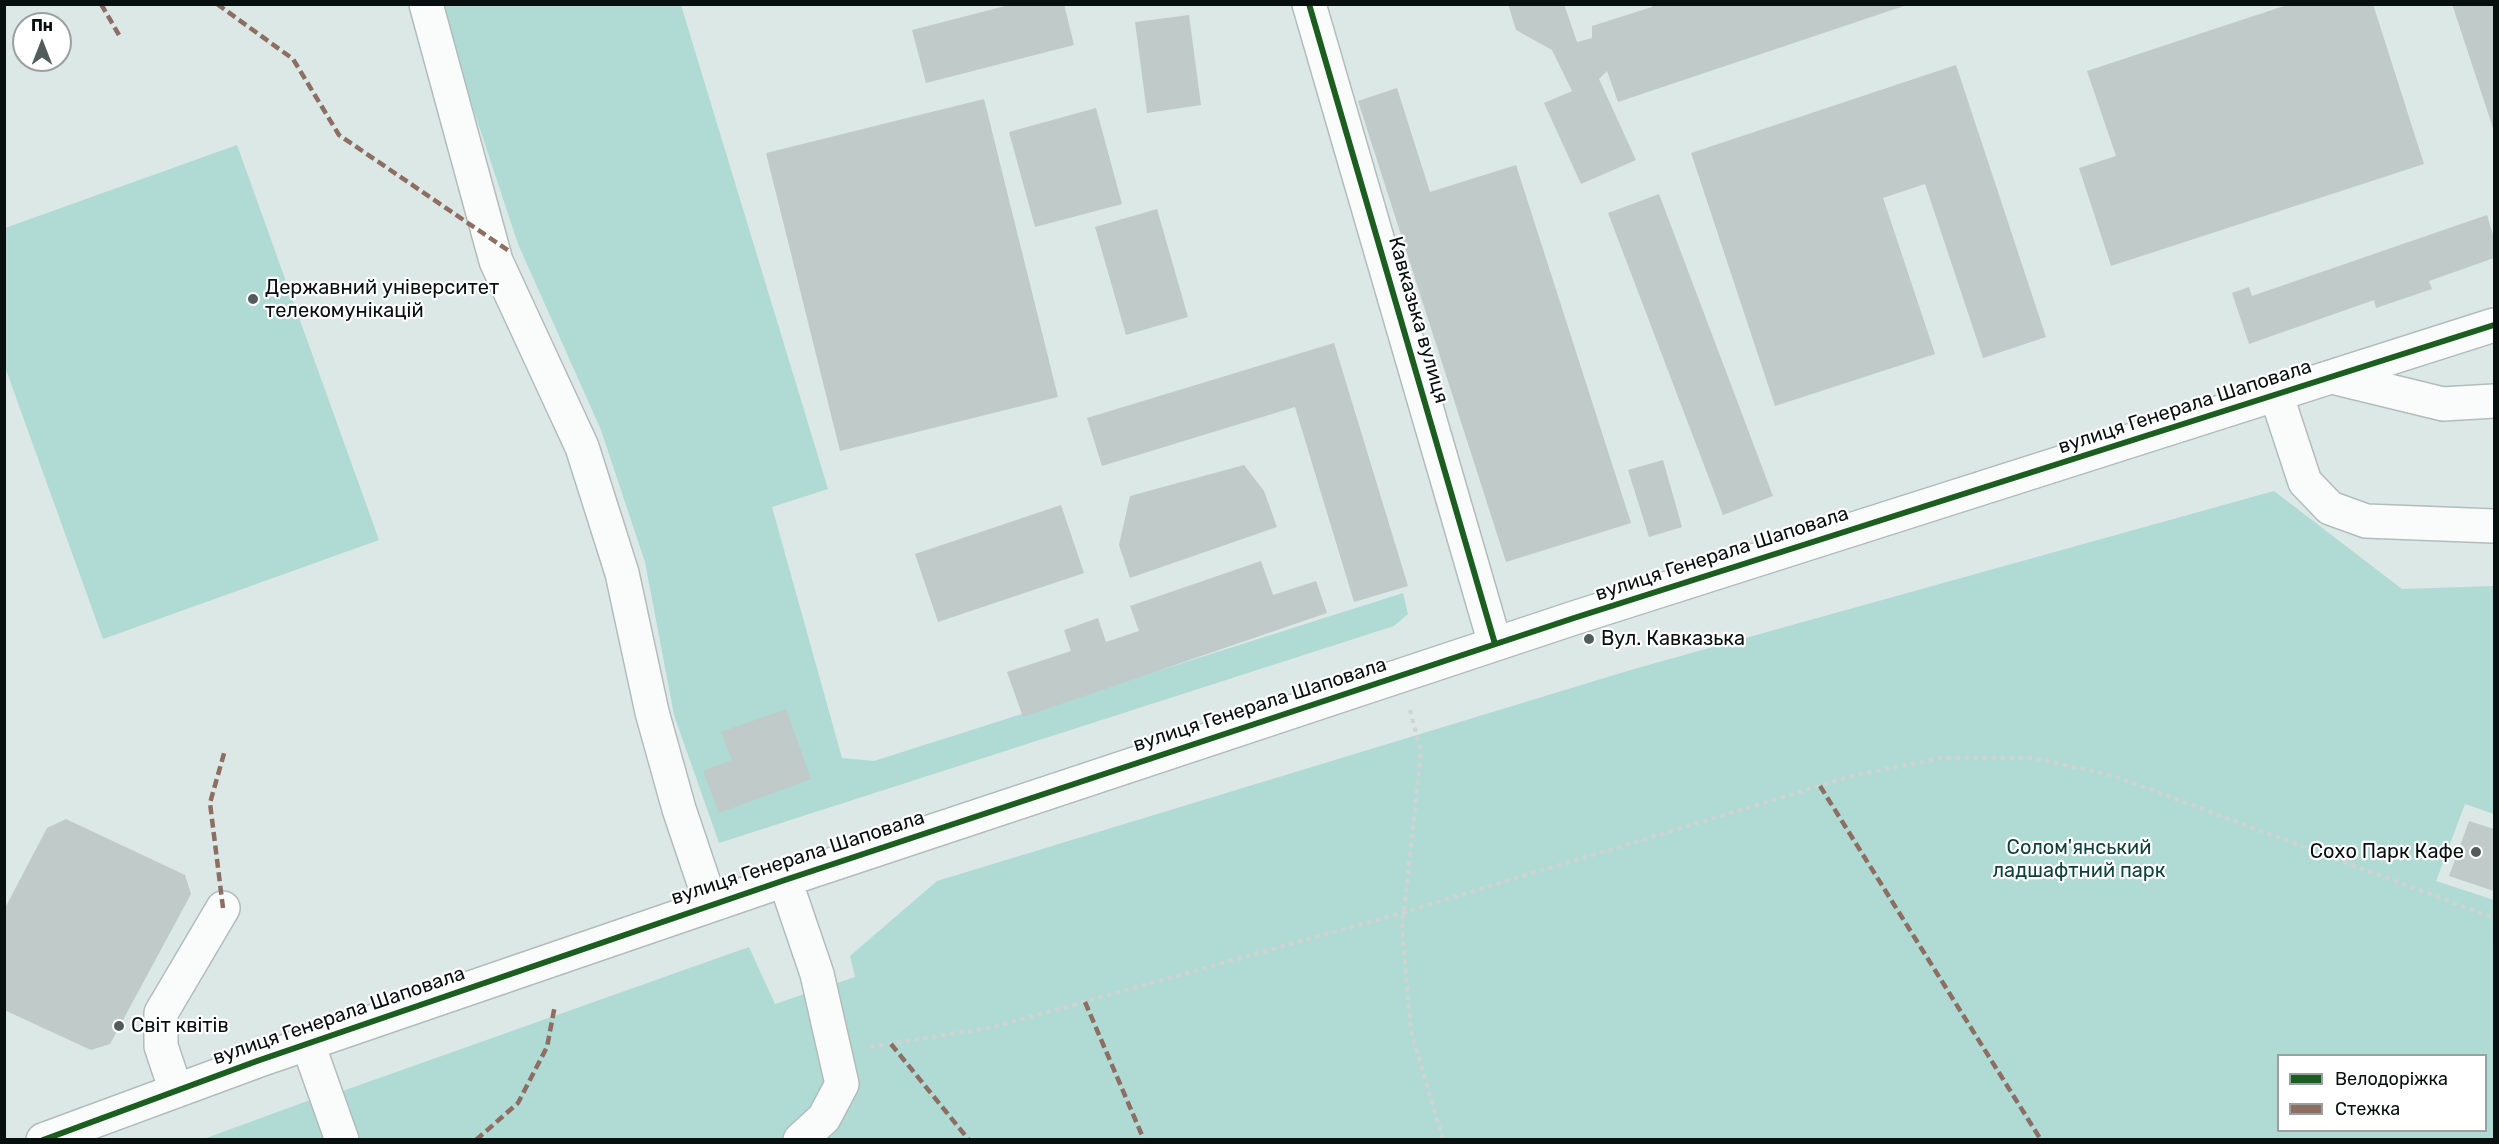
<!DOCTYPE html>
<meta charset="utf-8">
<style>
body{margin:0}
#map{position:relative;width:2499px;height:1144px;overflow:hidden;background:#dbe8e6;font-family:Rubik,sans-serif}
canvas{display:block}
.frame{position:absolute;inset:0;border:6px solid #08100f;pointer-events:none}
.legend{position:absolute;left:2277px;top:1054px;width:210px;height:78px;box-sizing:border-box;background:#fff;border:2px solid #9c9f9f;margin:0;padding:8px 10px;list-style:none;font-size:18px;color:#08100f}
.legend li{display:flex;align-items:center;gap:12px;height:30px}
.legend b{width:30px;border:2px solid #9c9f9f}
.north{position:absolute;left:12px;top:12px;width:60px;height:60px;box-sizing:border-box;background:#fff;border:2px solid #9c9f9f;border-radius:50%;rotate:0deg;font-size:16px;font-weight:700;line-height:24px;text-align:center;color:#08100f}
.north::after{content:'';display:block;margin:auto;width:21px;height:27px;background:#525c5a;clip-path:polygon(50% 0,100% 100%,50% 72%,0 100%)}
</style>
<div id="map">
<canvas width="2499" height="1144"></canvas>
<div class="frame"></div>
<ul class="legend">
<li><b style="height:8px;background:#1b5e20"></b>Велодоріжка</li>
<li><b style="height:8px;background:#8d6e63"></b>Стежка</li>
</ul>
<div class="north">Пн</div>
</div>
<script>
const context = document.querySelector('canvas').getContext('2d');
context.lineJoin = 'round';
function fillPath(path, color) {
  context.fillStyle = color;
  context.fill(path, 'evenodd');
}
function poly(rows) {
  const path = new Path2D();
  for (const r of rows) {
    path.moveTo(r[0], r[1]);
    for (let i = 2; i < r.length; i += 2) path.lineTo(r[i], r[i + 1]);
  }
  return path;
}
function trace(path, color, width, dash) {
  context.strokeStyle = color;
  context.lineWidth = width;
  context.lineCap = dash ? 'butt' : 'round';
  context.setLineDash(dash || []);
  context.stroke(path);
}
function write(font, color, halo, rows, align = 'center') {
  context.font = font + ' Rubik,sans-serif';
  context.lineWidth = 4.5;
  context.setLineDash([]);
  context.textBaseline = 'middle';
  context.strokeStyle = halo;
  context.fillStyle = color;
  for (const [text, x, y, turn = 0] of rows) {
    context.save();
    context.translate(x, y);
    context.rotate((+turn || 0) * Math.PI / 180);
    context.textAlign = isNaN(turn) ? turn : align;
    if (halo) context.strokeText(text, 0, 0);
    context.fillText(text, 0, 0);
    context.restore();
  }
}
fillPath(poly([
 [439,5,681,5,828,489,772,507,842,758,874,761,1403,593,1408,614,1394,626,719,843,674,715,645,562,601,430,518,244],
 [237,145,379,540,103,639,5,367,5,228],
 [2274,491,2402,589,2494,586,2494,814,2465,804,2436,881,2494,900,2494,1139,355,1140,337,1093,749,947,775,1004,855,977,850,956,937,881,1634,669],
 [2278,1056,2486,1056,2486,1130,2278,1130],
 [313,1099,328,1140,201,1140]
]), '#b0dad4');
fillPath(poly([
 [1013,4,1064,4,1074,45,926,83,912,30],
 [1508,4,1564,4,1577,42,1592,38,1592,26,1652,7,1651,4,1907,5,1618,102,1607,71,1599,79,1636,160,1581,184,1544,103,1572,91,1552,50,1516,30],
 [2290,4,2373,4,2424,164,2111,266,2079,168,2116,156,2087,71],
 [2452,4,2494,4,2494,131],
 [1189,15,1201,105,1147,113,1135,22],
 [1956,65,2046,337,1983,358,1925,184,1883,198,1935,354,1775,406,1691,153],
 [1397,88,1430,192,1516,165,1631,523,1506,562,1358,101],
 [984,99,1058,397,840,451,766,153],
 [1096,108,1122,204,1035,227,1009,132],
 [1659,194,1773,496,1723,515,1608,213],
 [1157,209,1188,317,1126,335,1095,227],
 [2487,215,2494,238,2494,258,2429,281,2432,289,2376,308,2374,300,2249,344,2232,293,2249,287,2252,296],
 [1334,343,1408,586,1354,602,1295,407,1102,466,1087,418],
 [1663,460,1682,527,1649,537,1628,470],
 [1244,465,1264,491,1277,527,1130,578,1119,545,1130,496],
 [1061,505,1084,573,938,622,915,554],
 [1261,561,1273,595,1316,581,1327,613,1023,717,1007,672,1071,651,1064,630,1098,618,1106,642,1139,631,1130,606],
 [786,709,811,779,719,813,703,771,732,760,721,732],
 [66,819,185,875,191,894,110,1044,91,1050,4,1010,4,910,47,828],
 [2469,821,2494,829,2494,891,2449,876]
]), '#c0cac9');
const minor = poly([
 [426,4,496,261,582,447,622,573,652,712,679,809,711,904],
 [1309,4,1495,644],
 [2332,377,2443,404,2494,401],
 [2277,397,2305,482,2330,508,2366,521,2494,526],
 [785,880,817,974,842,1084,824,1118,800,1140],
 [308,1044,342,1140],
 [176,1091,161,1046,161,1013,223,908],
 [43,1140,257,1061,785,880,1574,618,2494,325]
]);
trace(minor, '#b2bdbb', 36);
trace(poly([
 [1410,710,1421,752,1402,929,1411,1031,1443,1140],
 [870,1047,994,1027,1405,912,1852,776,1941,758,2034,758,2114,776,2494,918]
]), '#cfd4d2', 4, [4.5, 4.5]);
trace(minor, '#fafcfb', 33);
trace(poly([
 [101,4,119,35],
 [217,4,293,59,339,135,509,251],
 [1820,786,2041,1140],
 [223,908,210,803,225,750],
 [1085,1002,1144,1140],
 [891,1044,969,1140],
 [476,1140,518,1103,547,1047,555,1005]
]), '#8d6e63', 4.5, [9, 4.5]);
trace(poly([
 [1309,4,1495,644],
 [43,1140,257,1061,785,880,1574,618,2494,325]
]), '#1b5e20', 6);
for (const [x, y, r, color] of [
 [253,299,6,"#525c5a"],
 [1589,639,6,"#525c5a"],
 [2476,852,6,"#525c5a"],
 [119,1026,6,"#525c5a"]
]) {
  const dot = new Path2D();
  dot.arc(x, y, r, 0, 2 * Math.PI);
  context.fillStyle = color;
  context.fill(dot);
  trace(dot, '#fff', 2);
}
write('20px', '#08100f', '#fff', [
 ["Державний університет",265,288],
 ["телекомунікацій",265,311],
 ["Вул. Кавказька",1601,639],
 ["Сохо Парк Кафе",2464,852,"right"],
 ["Світ квітів",131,1026]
], 'left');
write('20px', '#08100f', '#fff', [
 ["Кавказька вулиця",1418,320,74],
 ["вулиця Генерала Шаповала",2185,407,-18],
 ["вулиця Генерала Шаповала",1722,554,-18],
 ["вулиця Генерала Шаповала",1260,705,-18],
 ["вулиця Генерала Шаповала",798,858,-18],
 ["вулиця Генерала Шаповала",339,1016,-19]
]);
write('20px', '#0f403b', '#fff', [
 ["Солом'янський",2079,848],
 ["ладшафтний парк",2079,871]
]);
</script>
